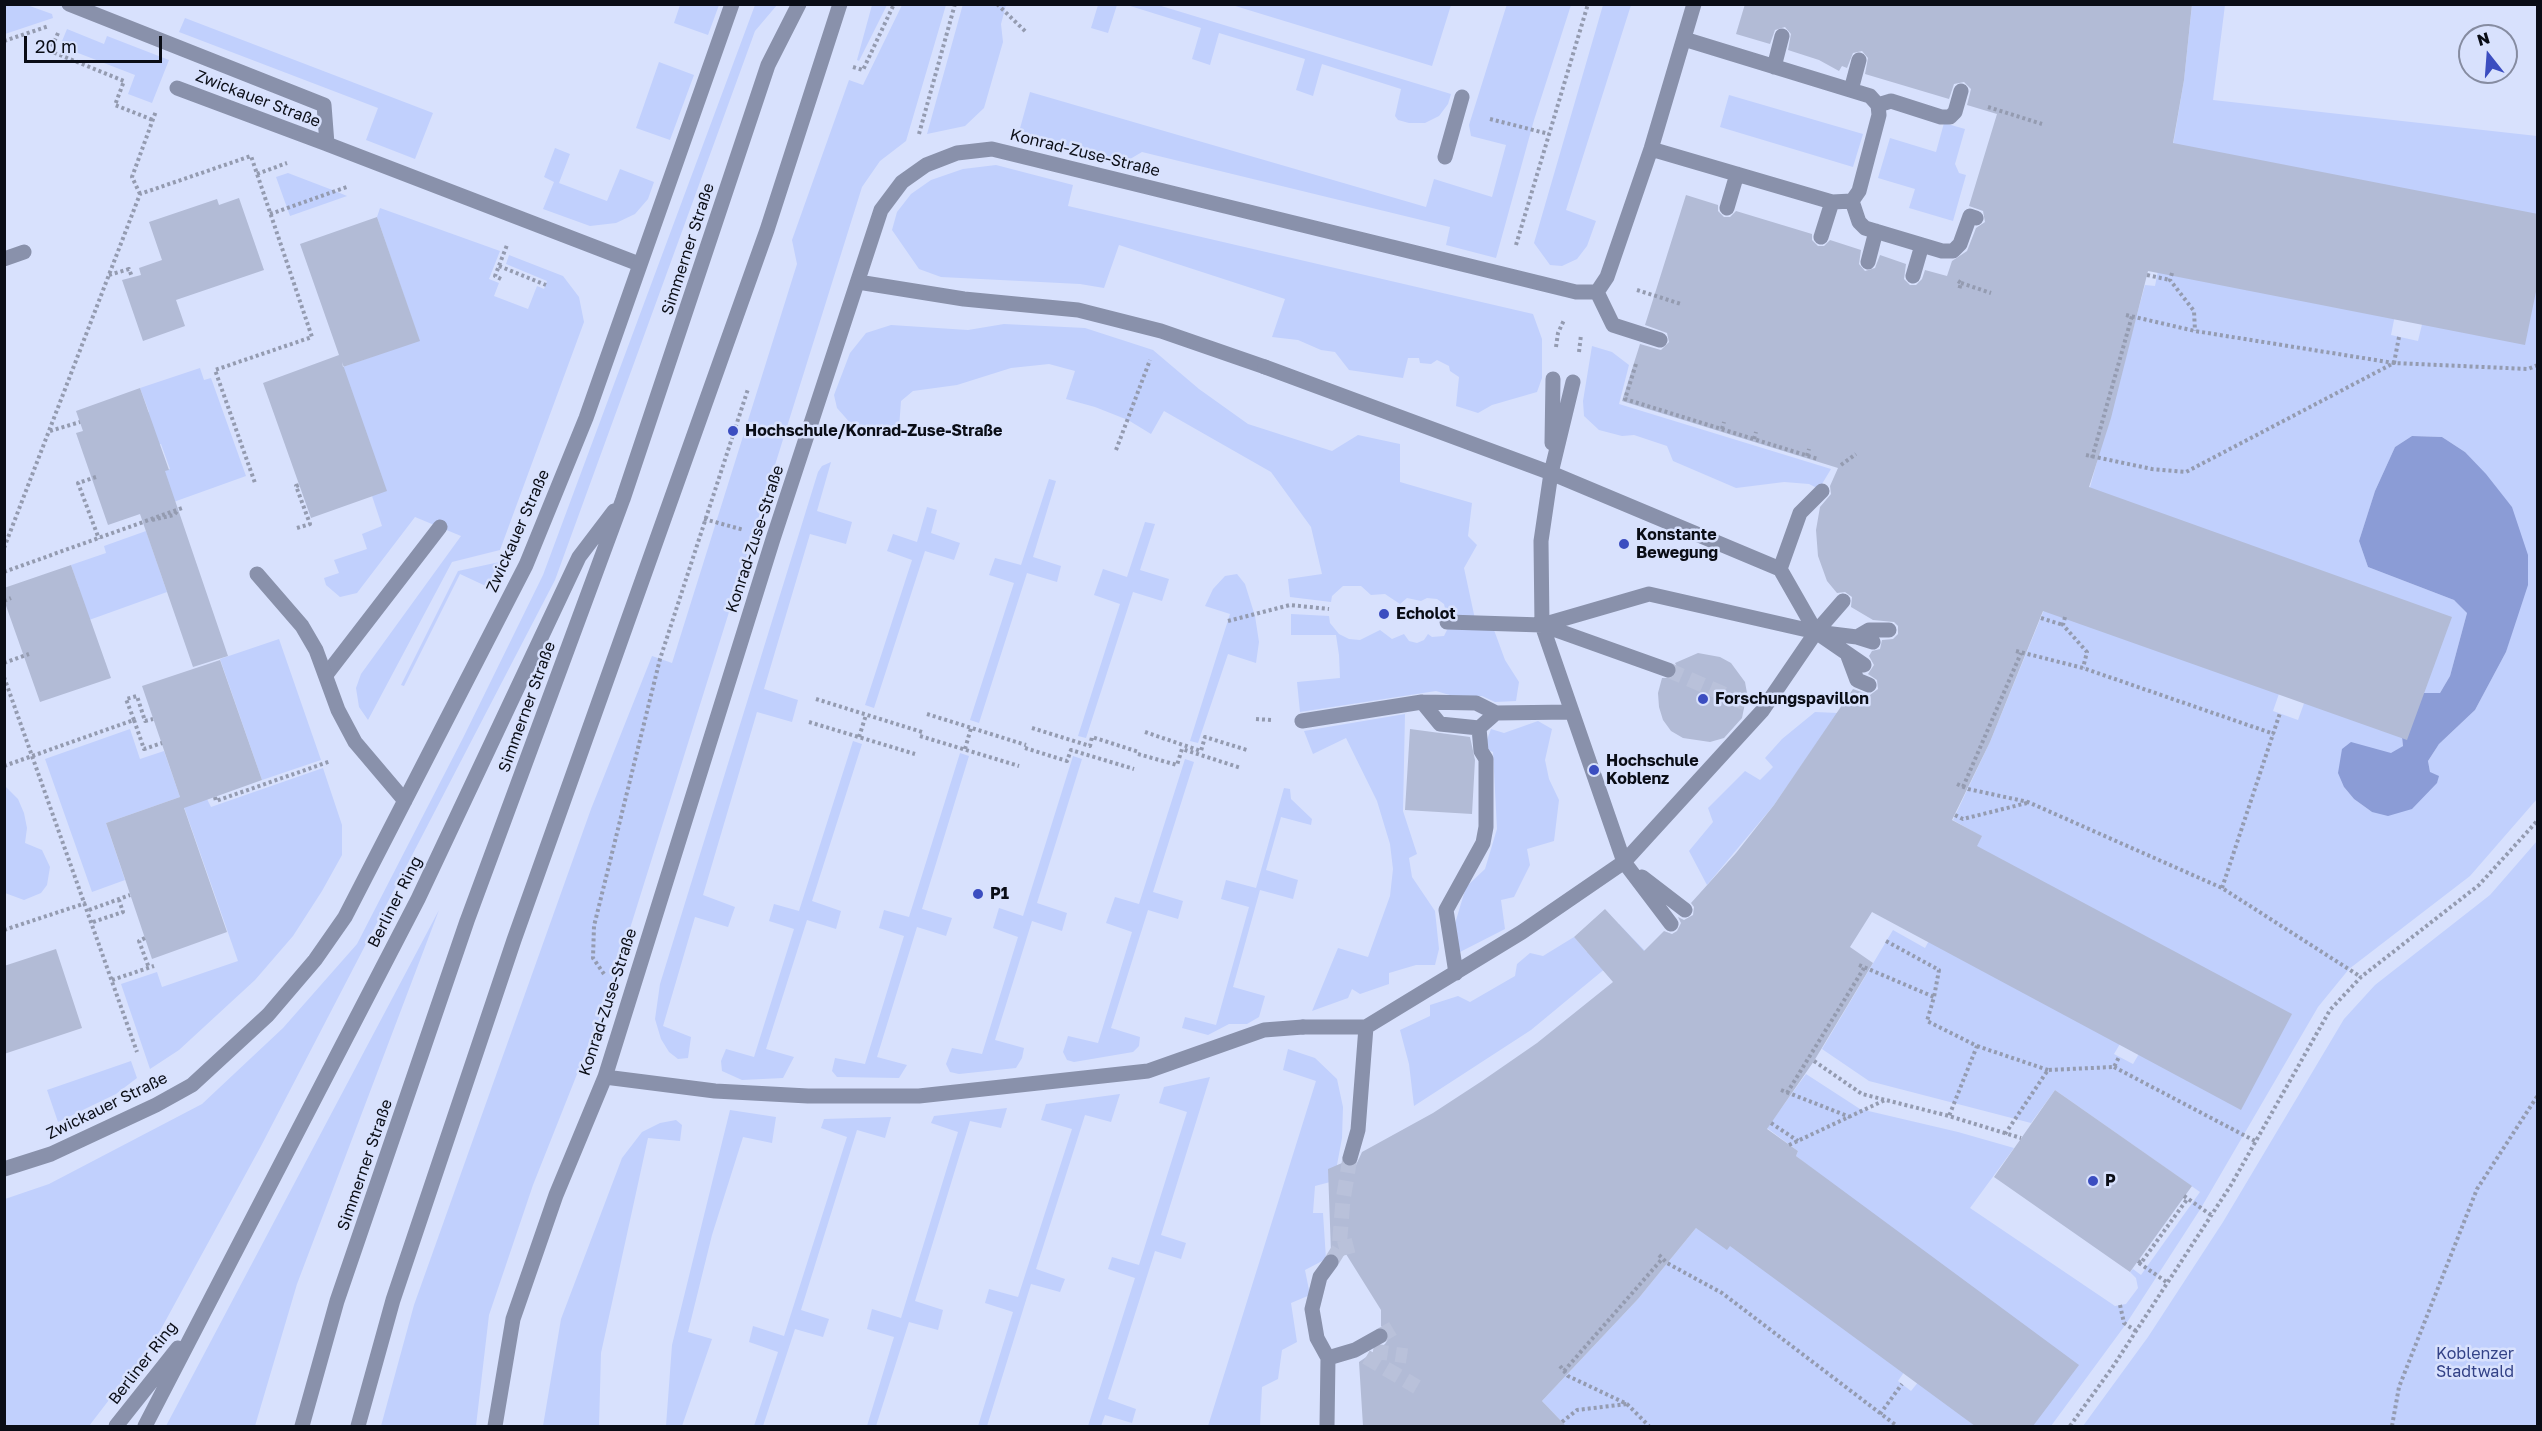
<!DOCTYPE html>
<meta charset="utf-8">
<style>
body{margin:0}
#map{position:relative;width:2542px;height:1431px;overflow:hidden;background:#d8e1fd;font-family:"Golos Text",sans-serif}
canvas{display:block}
.frame{position:absolute;inset:0;border:6px solid #0a0d16;pointer-events:none}
.north{position:absolute;left:2458px;top:24px;width:60px;height:60px;box-sizing:border-box;background:#d8e1fd;border:2px solid #868ca1;border-radius:50%;rotate:343deg;font-size:16px;font-weight:700;line-height:24px;text-align:center;color:#0a0d16}
.north::after{content:'';display:block;margin:auto;width:21px;height:27px;background:#3b4dc0;clip-path:polygon(50% 0,100% 100%,50% 72%,0 100%)}
.scale{position:absolute;left:24px;top:36px;width:138px;height:27px;box-sizing:border-box;border:3px solid #0a0d16;border-top:0;padding-left:8px;font-size:18px;line-height:21px;white-space:nowrap;color:#0a0d16;-webkit-text-stroke:4px #d8e1fd;paint-order:stroke}
</style>
<div id="map">
<canvas width="2542" height="1431"></canvas>
<div class="frame"></div>
<div class="north">N</div>
<div class="scale">20 m</div>
</div>
<script>
const context = document.querySelector('canvas').getContext('2d');
context.lineJoin = 'round';
function fillPath(path, color) {
  context.fillStyle = color;
  context.fill(path, 'evenodd');
}
function poly(rows) {
  const path = new Path2D();
  for (const r of rows) {
    path.moveTo(r[0], r[1]);
    for (let i = 2; i < r.length; i += 2) path.lineTo(r[i], r[i + 1]);
  }
  return path;
}
function trace(path, color, width, dash) {
  context.strokeStyle = color;
  context.lineWidth = width;
  context.lineCap = dash ? 'butt' : 'round';
  context.setLineDash(dash || []);
  context.stroke(path);
}
function write(font, color, halo, rows, align = 'center') {
  context.font = font + ' "Golos Text",sans-serif';
  context.lineWidth = 5;
  context.setLineDash([]);
  context.textBaseline = 'middle';
  context.strokeStyle = halo;
  context.fillStyle = color;
  for (const [text, x, y, turn = 0] of rows) {
    context.save();
    context.translate(x, y);
    context.rotate((+turn || 0) * Math.PI / 180);
    context.textAlign = isNaN(turn) ? turn : align;
    if (halo) context.strokeText(text, 0, 0);
    context.fillText(text, 0, 0);
    context.restore();
  }
}
fillPath(poly([
 [5,4,27,5,52,14,53,18,5,34],
 [963,4,1006,5,1001,24,1003,42,984,108,965,126,927,134],
 [1507,4,1571,5,1534,120,1496,258,1446,245,1450,227,1142,152,1120,165,1019,140,1019,132,1030,92,1426,207,1434,179,1492,197,1506,145,1471,136,1469,125],
 [680,5,719,5,708,35,674,23],
 [755,5,777,5,755,31,555,580,261,1146,155,1340,89,1426,5,1426,5,1199,49,1184,202,1104,283,1028,357,944,463,738,543,575],
 [872,5,887,5,859,61,857,60],
 [902,5,946,5,906,141,880,161,862,187,612,986,533,1185,489,1315,476,1426,381,1426,414,1305,591,809,652,656,672,663,797,264,792,240,849,80,863,85],
 [1098,5,1117,5,1108,33,1091,28],
 [1127,5,1158,5,1451,94,1448,104,1439,116,1425,123,1409,123,1398,120,1395,116,1401,89,1322,64,1313,96,1296,90,1305,59,1219,33,1210,65,1192,59,1201,28],
 [1232,5,1451,4,1451,5,1432,66],
 [1603,5,1631,5,1566,210,1596,221,1587,246,1577,259,1562,266,1550,265,1534,243],
 [2192,5,2225,5,2213,100,2537,136,2537,224,2173,145,2184,80],
 [185,18,433,113,415,159,366,140,378,108,179,32],
 [67,29,104,44,107,36,169,60,152,103,128,94,135,75,60,46],
 [659,62,694,75,670,140,636,128],
 [1729,95,1863,134,1853,167,1720,127],
 [1944,123,1965,129,1955,164,1959,173,1966,175,1953,221,1909,208,1915,189,1878,178,1890,138,1936,152],
 [555,148,570,154,559,183,607,201,620,169,654,182,648,199,635,214,616,223,590,226,543,209,554,182,544,177],
 [996,165,1073,185,1068,206,1533,314,1542,339,1542,378,1537,392,1492,405,1478,413,1456,406,1459,377,1450,371,1449,366,1437,360,1431,364,1420,363,1419,358,1408,358,1403,378,1349,370,1335,352,1321,350,1298,340,1272,337,1285,299,1119,245,1104,288,1080,284,941,277,919,269,892,230,897,212,911,194,931,180,963,169],
 [288,173,335,191,347,196,290,216,276,177],
 [380,208,500,251,489,279,499,283,494,296,528,309,537,286,544,289,547,281,506,264,509,255,563,276,579,297,584,322,500,550,452,562,368,720,359,707,356,688,361,674,461,536,415,517,357,593,340,597,326,585,324,578,339,573,334,560,367,549,362,534,382,526,372,496,343,367,419,340,377,217],
 [2537,241,2537,799,2470,876,2349,969,2318,1007,2201,1208,2126,1324,2051,1426,2021,1426,2064,1367,1796,1156,1798,1151,1767,1128,1806,1074,1860,1109,1958,1132,2014,1148,1970,1208,2115,1306,2126,1304,2138,1288,2136,1278,2130,1272,2133,1269,2141,1275,2200,1192,2055,1090,2031,1123,1869,1081,1822,1049,1893,930,1925,948,1932,935,2124,1037,2114,1054,2133,1064,2143,1047,1972,854,1981,836,1953,820,1990,742,2044,610,2282,685,2273,711,2298,720,2307,695,2401,728,2403,746,2344,787,2354,799,2372,812,2430,772,2428,761,2439,744,2475,710,2506,652,2514,625,2512,507,2465,452,2442,437,2412,436,2395,447,2375,491,2359,541,2368,567,2454,600,2467,613,2450,676,2440,693,2414,693,2089,491,2145,285,2155,286,2158,271,2396,310,2391,335,2418,341,2424,316],
 [1004,324,1085,328,1153,350,1199,389,1248,424,1332,451,1358,435,1400,444,1400,482,1472,503,1468,536,1477,545,1464,568,1475,619,1447,617,1444,604,1437,599,1427,598,1421,601,1407,598,1400,604,1385,594,1371,595,1361,586,1343,586,1332,596,1331,602,1290,597,1288,579,1322,574,1311,527,1271,472,1164,411,1151,434,1128,420,1095,407,1066,399,1075,371,1049,364,1011,368,957,385,913,391,901,401,899,428,877,431,852,425,837,408,834,395,850,353,866,333,891,325,968,330],
 [1592,346,1612,352,1629,365,1619,404,1831,469,1819,489,1809,484,1784,482,1736,488,1673,461,1667,446,1634,435,1622,436,1599,430,1584,416,1583,401],
 [200,368,204,380,211,378,246,476,168,504,157,473,170,469,161,444,147,449,135,417,149,412,140,388],
 [831,462,817,511,852,522,846,544,810,534,764,689,798,700,792,722,757,712,703,895,735,907,728,927,695,917,663,1026,691,1037,688,1058,678,1059,669,1052,661,1039,655,1019,660,984,818,472,822,466],
 [1049,479,1056,481,1033,557,1061,566,1057,582,1027,573,979,723,970,720,1014,583,989,575,995,558,1021,565],
 [927,507,937,510,931,533,960,543,954,560,925,551,874,708,865,705,912,560,887,551,893,534,917,542],
 [1145,522,1155,524,1140,570,1169,579,1162,601,1133,592,1086,738,1078,736,1120,604,1094,595,1103,569,1127,577],
 [146,531,167,592,78,624,67,592,79,588,71,565,106,553,104,546],
 [504,561,490,588,460,574,404,686,401,685,458,571],
 [1237,574,1245,584,1255,616,1259,642,1256,663,1228,654,1198,743,1190,741,1230,614,1205,606,1213,589,1225,576],
 [1291,614,1329,616,1330,623,1339,634,1349,639,1360,640,1380,630,1392,639,1404,634,1409,641,1417,643,1424,640,1428,634,1432,637,1444,636,1448,628,1494,630,1505,660,1519,682,1516,701,1495,702,1482,696,1453,696,1436,691,1300,712,1297,682,1340,678,1339,655,1336,635,1291,635],
 [279,639,321,760,262,780,220,659],
 [1815,712,1838,713,1774,805,1707,885,1689,851,1713,822,1708,808,1745,771,1760,780,1773,767,1765,758,1782,739],
 [1405,714,1403,811,1417,854,1409,858,1412,877,1435,911,1439,949,1435,965,1416,965,1389,973,1389,984,1360,994,1352,989,1348,998,1312,1011,1338,948,1368,957,1390,896,1393,869,1390,844,1377,801,1346,738,1313,754,1304,731],
 [1538,721,1552,729,1545,760,1549,779,1559,800,1554,841,1527,849,1530,865,1514,897,1501,900,1505,929,1460,952,1453,930,1466,887,1485,869,1497,829,1493,752,1484,748,1491,729,1504,733],
 [130,729,140,759,164,751,180,797,106,823,125,880,92,892,45,759],
 [853,741,862,744,812,901,841,911,836,929,807,920,766,1049,794,1057,783,1078,742,1080,722,1071,721,1061,726,1049,754,1057,794,929,769,921,774,904,799,911],
 [960,753,969,756,922,909,952,918,946,936,917,927,877,1057,907,1065,899,1078,837,1077,832,1071,835,1058,865,1064,904,936,879,928,884,910,909,917],
 [1073,756,1082,759,1037,903,1067,913,1062,931,1032,921,995,1040,1024,1048,1022,1058,1016,1068,959,1074,950,1072,946,1064,952,1048,982,1054,1018,937,993,928,999,908,1023,916],
 [1185,759,1194,762,1153,892,1183,901,1178,919,1148,910,1111,1028,1140,1037,1139,1046,1133,1052,1074,1062,1067,1060,1063,1052,1068,1036,1098,1043,1132,932,1106,923,1115,897,1139,904],
 [323,768,342,825,342,855,322,891,293,936,255,980,179,1050,150,1069,121,984,157,972,162,987,238,961,184,807,207,799,211,807],
 [4,785,18,799,24,813,27,828,25,843,42,850,50,867,47,885,41,893,24,900,5,893],
 [1284,788,1290,789,1291,799,1312,819,1311,825,1281,817,1266,870,1298,880,1293,899,1260,890,1233,987,1265,996,1259,1017,1247,1024,1229,1024,1208,1035,1182,1028,1185,1017,1216,1025,1249,907,1221,899,1226,880,1256,888],
 [2537,841,2537,1426,2083,1426,2148,1337,2223,1222,2344,1019,2375,985,2490,895],
 [439,910,297,1284,255,1426,166,1426],
 [1619,924,1647,953,1624,953,1531,1030,1414,1106,1409,1064,1400,1030,1430,1016,1430,1005,1458,996,1470,1002,1515,976,1517,964,1530,953,1543,956,1574,937,1587,952],
 [1288,1049,1315,1058,1337,1079,1343,1107,1342,1138,1334,1181,1315,1186,1313,1213,1323,1213,1326,1259,1305,1270,1310,1295,1291,1303,1297,1342,1282,1350,1278,1379,1262,1387,1260,1426,1208,1426,1316,1081,1283,1070],
 [131,1061,137,1078,116,1094,58,1122,47,1090],
 [1210,1077,1161,1235,1186,1243,1181,1259,1155,1251,1108,1399,1136,1409,1132,1423,1105,1415,1101,1426,1088,1426,1135,1278,1108,1269,1112,1257,1139,1265,1187,1112,1159,1103,1164,1087],
 [1120,1094,1111,1122,1085,1115,1036,1269,1065,1279,1060,1292,1031,1284,987,1426,978,1426,1013,1312,985,1303,989,1289,1018,1297,1072,1129,1041,1120,1046,1104],
 [1007,1108,1001,1128,970,1121,915,1301,943,1310,938,1330,909,1322,876,1426,867,1426,894,1337,867,1329,872,1309,901,1318,958,1132,931,1123,934,1116],
 [730,1110,776,1117,772,1143,743,1137,712,1235,688,1332,712,1339,682,1426,666,1426,672,1345],
 [891,1117,885,1138,857,1130,801,1310,829,1319,823,1337,795,1329,763,1426,754,1426,778,1352,749,1342,753,1326,784,1336,847,1137,821,1128,824,1119],
 [676,1120,682,1125,680,1141,648,1138,601,1353,599,1426,543,1426,561,1319,622,1158,642,1132,660,1123],
 [1696,1228,1735,1238,1909,1365,1898,1381,1911,1391,1923,1376,1992,1426,1566,1426,1542,1401,1638,1299]
]), '#c1d0fd');
fillPath(poly([
 [2412,436,2442,437,2465,452,2486,474,2512,507,2528,555,2528,585,2506,652,2475,710,2439,744,2428,761,2430,772,2439,776,2437,783,2412,809,2388,816,2372,812,2354,799,2344,787,2338,773,2342,749,2351,742,2391,753,2403,746,2401,728,2414,693,2440,693,2450,676,2467,613,2454,600,2368,567,2359,541,2375,491,2395,447]
]), '#8b9cd6');
fillPath(poly([
 [1745,4,2192,4,2184,80,2173,143,2538,214,2538,282,2525,345,2148,271,2111,418,2089,487,2452,617,2407,740,2043,611,1990,742,1952,820,1982,836,1977,846,2292,1014,2241,1110,1872,912,1850,947,1873,963,1814,1061,1767,1129,1798,1151,1796,1156,2079,1365,2033,1426,1975,1426,1730,1246,1727,1250,1696,1228,1638,1299,1542,1401,1566,1426,1363,1426,1359,1362,1385,1344,1390,1336,1388,1331,1381,1326,1381,1310,1346,1254,1340,1258,1331,1252,1328,1169,1342,1163,1348,1167,1356,1165,1362,1152,1433,1113,1482,1081,1537,1043,1613,982,1574,937,1605,909,1644,951,1664,931,1672,934,1677,931,1681,923,1678,917,1684,920,1693,915,1694,907,1691,903,1736,853,1774,805,1853,689,1870,695,1878,689,1877,680,1868,674,1874,665,1869,656,1872,651,1880,649,1882,640,1893,639,1898,634,1898,626,1894,622,1873,620,1851,607,1852,597,1845,592,1837,593,1827,581,1818,556,1816,530,1820,507,1831,494,1830,486,1838,468,1622,401,1640,344,1661,350,1669,342,1667,333,1645,325,1686,195,1718,205,1718,211,1724,217,1730,217,1736,211,1812,234,1812,240,1818,246,1824,246,1830,240,1861,250,1859,264,1865,271,1875,268,1880,255,1906,264,1904,279,1910,285,1916,285,1922,279,1925,270,1947,276,1952,261,1967,251,1976,228,1985,222,1983,211,1969,206,1997,114,1967,105,1971,89,1964,82,1954,84,1949,99,1865,74,1868,58,1862,51,1853,53,1847,68,1842,66,1839,71,1819,60,1788,50,1791,34,1785,27,1775,30,1770,44,1736,34],
 [239,198,264,270,176,300,185,326,143,341,122,280,141,275,139,268,162,260,149,222,217,199,219,205],
 [377,217,420,341,343,367,342,362,387,491,311,518,263,383,339,355,300,244],
 [140,388,169,470,165,471,228,656,193,667,140,514,108,525,76,433,83,431,76,411],
 [71,565,111,678,40,702,4,600,4,588],
 [1698,653,1720,657,1731,663,1745,682,1747,693,1742,718,1724,738,1710,742,1683,738,1671,731,1663,720,1659,707,1658,693,1662,678,1674,678,1678,669,1675,663],
 [220,660,262,780,184,808,227,932,152,959,106,823,180,797,142,686],
 [1410,729,1470,737,1475,760,1472,814,1405,810],
 [56,949,82,1028,4,1054,4,966],
 [2055,1090,2192,1186,2130,1272,1994,1177]
]), '#b2bbd6');
trace(poly([
 [1668,670,1747,704],
 [1339,1249,1358,1244],
 [1331,1262,1339,1249,1343,1200,1350,1158],
 [1380,1336,1397,1326],
 [1373,1351,1407,1356],
 [1366,1357,1417,1387]
]), '#b9c1da', 15, [15, 8]);
trace(poly([
 [997,4,1026,32],
 [58,33,50,51,124,81,115,105,153,120],
 [4,41,49,26],
 [853,67,863,70,894,4],
 [1988,107,2042,124],
 [1490,119,1549,134],
 [919,134,955,4],
 [257,174,287,163],
 [140,194,132,177,156,111],
 [270,214,347,187],
 [1516,245,1588,4],
 [499,266,546,285],
 [2172,273,2170,280,2194,311,2195,331],
 [109,275,129,269,132,277],
 [2147,275,2170,280],
 [501,279,495,276,507,245],
 [1958,281,1961,283,1959,290],
 [1961,283,1991,293],
 [1637,290,1681,304],
 [2126,315,2195,331,2394,363,2528,369,2538,365],
 [1556,347,1558,333,1564,320],
 [1579,352,1581,335],
 [1636,364,1625,399,1818,459],
 [1722,429,1724,422],
 [50,431,80,422],
 [1754,439,1756,432],
 [1116,450,1150,360],
 [2086,455,2152,469,2186,472,2394,363,2399,337],
 [1807,456,1809,449],
 [2092,458,2132,316],
 [1841,465,1856,454],
 [96,477,78,483,99,539],
 [704,519,744,530],
 [152,520,174,515,178,510],
 [297,528,310,524,296,486,299,485],
 [4,548,140,194,251,156,312,337,215,370,255,483],
 [4,572,182,508],
 [4,601,11,598],
 [2065,617,2063,625,2087,652,2083,668],
 [2041,618,2063,625],
 [1228,621,1290,605,1329,609],
 [2016,651,2083,668,2274,734],
 [4,663,29,654],
 [4,677,137,1052],
 [816,699,922,732],
 [927,714,1026,745],
 [1256,719,1271,720],
 [134,720,126,699,137,696,145,721,153,719],
 [809,722,915,754],
 [1032,728,1090,746,1092,737,1139,752],
 [1145,732,1201,751,1205,737,1247,750],
 [920,736,1019,766],
 [859,737,866,715],
 [1025,748,1067,761,1071,750,1134,769],
 [965,749,971,728],
 [1138,754,1177,765,1182,749,1241,768],
 [4,766,134,720,144,749,162,743],
 [1957,784,1968,789,2028,802,2222,888,2361,977],
 [1963,787,2021,653],
 [215,797,216,801,331,761],
 [1955,815,1963,819,2027,803],
 [2222,888,2280,713],
 [89,910,130,895],
 [93,922,123,912,119,900],
 [4,930,86,903],
 [145,938,139,941,149,968],
 [1886,941,1939,970,1934,997],
 [1859,965,1934,997,1927,1021,1977,1046,1949,1116],
 [604,974,593,958,594,926,660,659,748,389],
 [112,980,154,966],
 [1977,1046,2048,1070],
 [1814,1061,1862,1094,1949,1116,2021,1138],
 [2114,1067,2255,1141],
 [1781,1090,1850,1117],
 [1787,1093,1864,968],
 [1771,1123,1798,1141],
 [2005,1134,2048,1070,2114,1067,2119,1057],
 [1789,1145,1885,1100],
 [2184,1196,2211,1215],
 [1659,1255,1667,1263,1722,1293,1897,1426],
 [2138,1261,2141,1263,2188,1198],
 [2139,1263,2168,1283],
 [2120,1305,2124,1323,2136,1331],
 [1560,1366,1568,1376,1627,1404,1649,1426],
 [1564,1371,1662,1259],
 [1880,1414,1902,1384],
 [1562,1422,1577,1410,1627,1404],
 [2070,1426,2112,1368,2231,1185,2330,1010,2361,977,2479,885,2538,820],
 [2392,1426,2399,1387,2477,1189,2538,1095]
]), '#949bb0', 4, [3, 3]);
trace(poly([
 [69,4,324,105,327,144,639,264],
 [1774,67,1782,36],
 [177,88,327,144],
 [1851,90,1859,60],
 [1878,105,1891,101,1941,117,1950,117,1955,112,1961,91],
 [1651,149,1832,202,1852,201,1859,191,1879,115,1878,105,1870,96,1684,39],
 [1445,157,1462,97],
 [1852,201,1859,222,1865,228,1942,251,1953,251,1960,244,1970,216,1976,218],
 [1727,208,1737,174],
 [1821,237,1832,202],
 [4,259,24,252],
 [1868,262,1876,231],
 [1913,276,1922,245],
 [858,282,964,299,1078,310,1161,331,1265,367],
 [1597,292,1607,277,1651,149,1694,4],
 [1597,292,1613,325,1660,340],
 [326,675,440,527],
 [605,1077,715,1091,808,1096,919,1096,1148,1071,1264,1030,1303,1027],
 [495,1426,513,1319,556,1195,605,1077,773,539,881,210,902,182,926,165,957,153,992,149,1576,292,1597,292]
]), '#8991ab', 15);
trace(poly([
 [1265,367,1551,473,1780,569,1816,632,1864,665],
 [1573,382,1551,473,1541,541,1542,625,1624,862,1671,924],
 [1552,443,1553,379],
 [1780,569,1800,513,1822,491],
 [1447,622,1542,625,1668,670],
 [1542,625,1649,594,1816,632,1857,637,1873,642],
 [1857,637,1869,630,1889,630],
 [1848,656,1857,680,1869,685],
 [1422,702,1440,724,1479,728,1496,713],
 [1302,721,1422,702,1476,703,1496,713,1570,712],
 [1642,877,1685,910],
 [1456,973,1446,910,1483,843,1486,827,1486,759,1481,751,1479,728],
 [1303,1027,1366,1027,1522,932,1624,862,1762,711,1816,632,1843,601],
 [1350,1158,1358,1130,1366,1027],
 [1328,1358,1355,1350,1380,1336],
 [1327,1426,1328,1358,1317,1338,1312,1309,1320,1277,1331,1262]
]), '#8991ab', 15);
trace(poly([
 [257,574,302,626,316,650,338,710,355,742,405,801],
 [4,1169,51,1154,156,1105,192,1085,268,1015,315,960,345,917,526,565,586,418,732,4]
]), '#8991ab', 15);
trace(poly([
 [116,1426,178,1348],
 [145,1426,418,899,579,557,614,511],
 [302,1426,337,1301,467,921,623,499,768,65,799,4],
 [358,1426,393,1300,514,940,767,230,840,4]
]), '#8991ab', 15);
for (const [x, y, r, color] of [
 [733,431,6,"#3b4dc0"],
 [1624,544,6,"#3b4dc0"],
 [1384,614,6,"#3b4dc0"],
 [1703,699,6,"#3b4dc0"],
 [1594,770,6,"#3b4dc0"],
 [978,894,6,"#3b4dc0"],
 [2093,1181,6,"#3b4dc0"]
]) {
  const dot = new Path2D();
  dot.arc(x, y, r, 0, 2 * Math.PI);
  context.fillStyle = color;
  context.fill(dot);
  trace(dot, '#d8e1fd', 2);
}
write('16px', '#0a0d16', '#d8e1fd', [
 ["Zwickauer Straße",258,99,21],
 ["Konrad-Zuse-Straße",1085,153,14],
 ["Simmerner Straße",688,249,-72],
 ["Zwickauer Straße",518,531,-66],
 ["Konrad-Zuse-Straße",755,539,-72],
 ["Simmerner Straße",527,707,-70],
 ["Berliner Ring",395,902,-63],
 ["Konrad-Zuse-Straße",608,1002,-72],
 ["Zwickauer Straße",107,1106,-26],
 ["Simmerner Straße",365,1165,-71],
 ["Berliner Ring",143,1363,-52]
]);
write('bold 16px', '#0a0d16', '#d8e1fd', [
 ["Hochschule/Konrad-Zuse-Straße",745,431],
 ["Konstante",1636,535],
 ["Bewegung",1636,553],
 ["Echolot",1396,614],
 ["Forschungspavillon",1715,699],
 ["Hochschule",1606,761],
 ["Koblenz",1606,779],
 ["P1",990,894],
 ["P",2105,1181]
], 'left');
write('16px', '#334287', '#d8e1fd', [
 ["Koblenzer",2475,1354],
 ["Stadtwald",2475,1372]
]);
</script>
